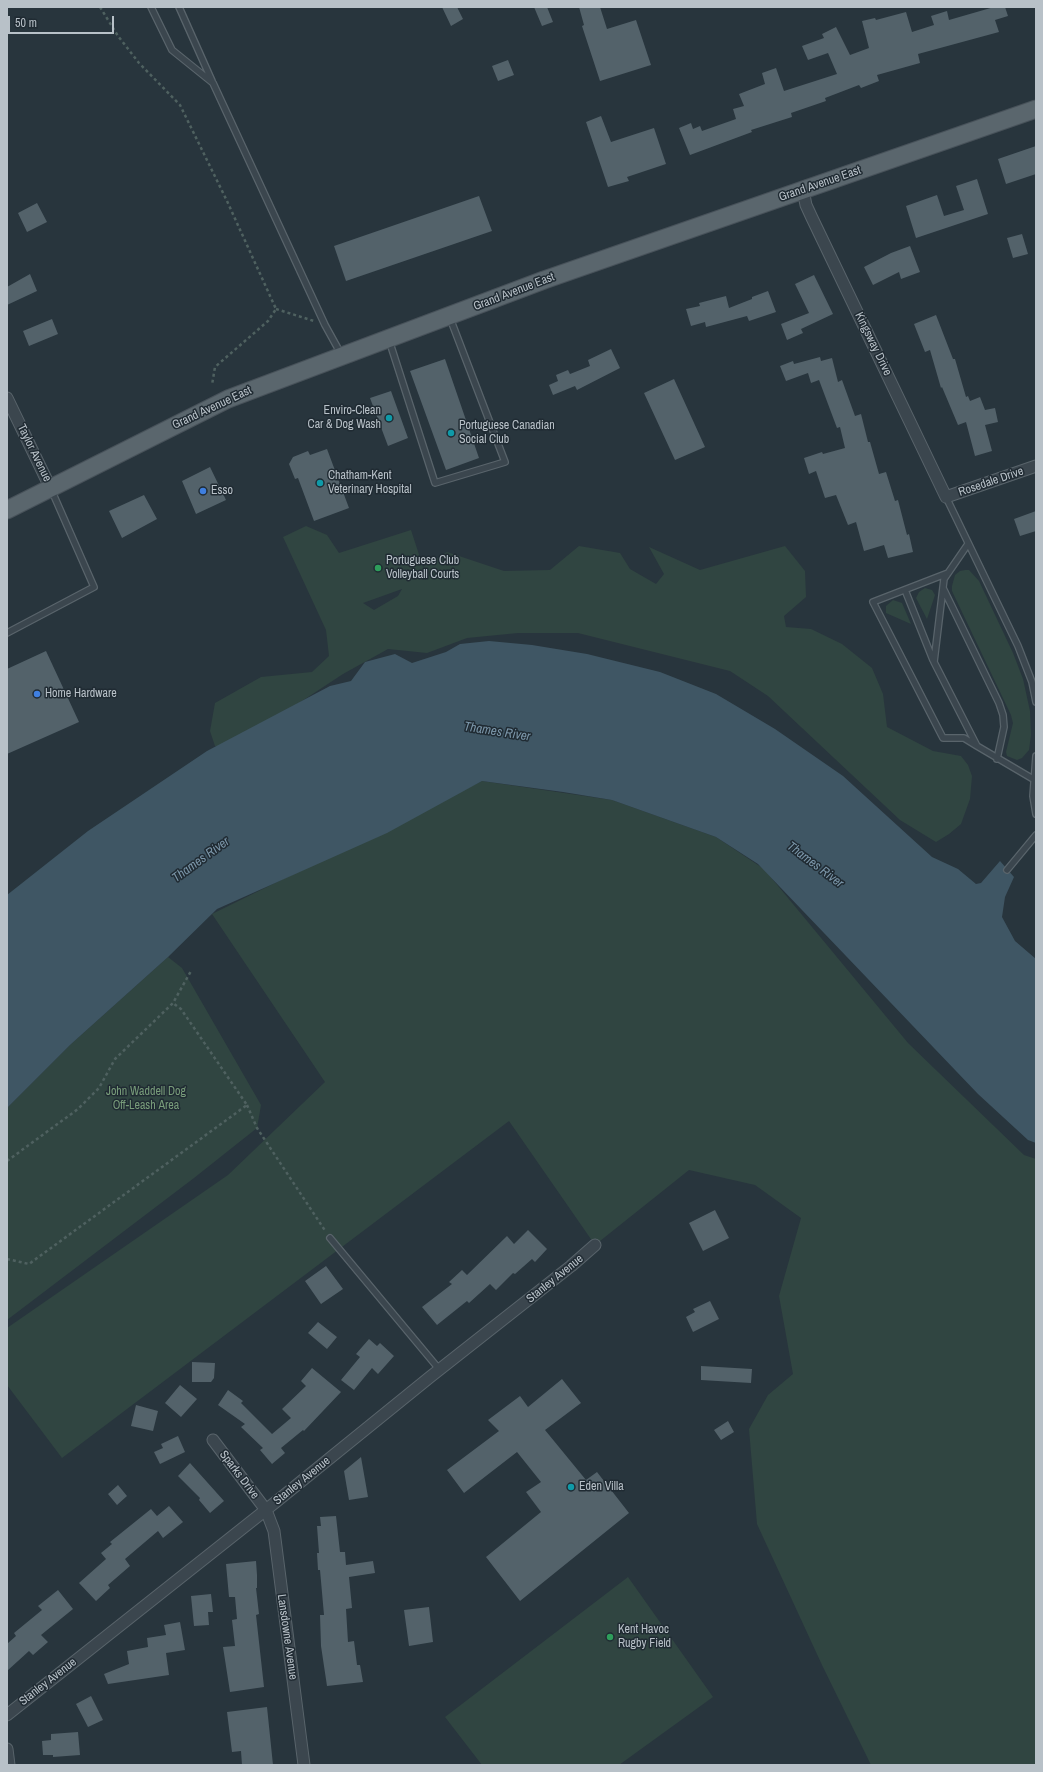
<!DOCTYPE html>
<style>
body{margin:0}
#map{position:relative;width:1043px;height:1772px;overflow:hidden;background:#28353d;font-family:"Archivo Narrow",sans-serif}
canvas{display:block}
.frame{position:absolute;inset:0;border:8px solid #b8c1c8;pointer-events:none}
.scale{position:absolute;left:8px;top:16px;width:106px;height:18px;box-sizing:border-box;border:2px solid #b8c1c8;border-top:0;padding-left:5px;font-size:12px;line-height:14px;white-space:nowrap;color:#b8c1c8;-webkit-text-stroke:3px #202b33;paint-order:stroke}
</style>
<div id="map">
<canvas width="1043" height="1772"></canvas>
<div class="frame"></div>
<div class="scale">50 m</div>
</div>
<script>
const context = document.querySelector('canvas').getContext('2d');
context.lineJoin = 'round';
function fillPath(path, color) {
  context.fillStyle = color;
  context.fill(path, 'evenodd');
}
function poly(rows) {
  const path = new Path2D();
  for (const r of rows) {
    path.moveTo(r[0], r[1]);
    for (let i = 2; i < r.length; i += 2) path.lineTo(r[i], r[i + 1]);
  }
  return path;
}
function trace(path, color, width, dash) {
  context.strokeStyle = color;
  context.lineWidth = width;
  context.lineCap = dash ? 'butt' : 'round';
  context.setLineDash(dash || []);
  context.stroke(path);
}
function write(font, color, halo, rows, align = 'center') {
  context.font = font + ' "Archivo Narrow",sans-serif';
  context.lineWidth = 3;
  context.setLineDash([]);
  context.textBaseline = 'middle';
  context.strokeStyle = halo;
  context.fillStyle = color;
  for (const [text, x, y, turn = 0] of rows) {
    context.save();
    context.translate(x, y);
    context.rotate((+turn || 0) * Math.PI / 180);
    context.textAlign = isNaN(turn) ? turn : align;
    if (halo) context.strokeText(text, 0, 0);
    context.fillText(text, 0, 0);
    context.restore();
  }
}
fillPath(poly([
 [306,526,327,535,339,553,411,530,423,567,447,552,504,571,550,570,579,546,620,553,630,569,656,584,664,574,649,547,700,570,785,546,805,571,806,597,784,616,786,627,811,629,842,644,872,668,883,694,887,727,933,751,961,756,968,765,972,776,970,799,961,824,949,834,936,842,900,820,768,696,730,671,578,633,518,633,467,638,427,653,388,649,343,674,232,747,215,746,210,731,215,703,261,677,312,672,329,656,326,630,283,537],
 [402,589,398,596,374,610,363,603],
 [965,570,969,570,979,581,1013,653,1023,679,1030,711,1031,735,1029,750,1022,758,1017,760,1007,756,1006,752,1013,723,1011,715,952,591,952,586,955,575,960,571],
 [925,588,932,590,935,595,927,619,916,598,919,592],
 [893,600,902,603,911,624,886,613,886,606],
 [482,781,612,800,716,837,764,869,908,1043,1024,1155,1036,1159,1036,1765,871,1765,822,1665,757,1524,749,1429,768,1395,793,1374,779,1296,801,1218,755,1185,689,1170,595,1245,509,1121,62,1458,7,1385,7,1328,228,1175,325,1082,212,914],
 [168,957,182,968,261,1105,257,1128,194,1178,7,1320,7,1108,70,1045],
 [628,1577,713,1697,619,1765,482,1765,445,1717]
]), '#304541');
fillPath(poly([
 [489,641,532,645,587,654,660,672,716,694,775,729,843,776,932,857,958,869,976,884,981,883,1000,861,1014,877,1005,897,1002,917,1015,941,1036,959,1036,1143,1028,1140,978,1094,758,864,716,837,612,800,563,792,482,781,387,833,217,909,168,957,70,1045,7,1108,7,895,88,831,207,751,330,686,351,681,365,662,395,654,412,663,446,652,460,644]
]), '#3f5664');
fillPath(poly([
 [442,7,457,7,463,19,451,26],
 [534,7,547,7,553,22,542,26],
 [579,7,600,7,607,29,636,20,651,65,600,81,582,26,584,25],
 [994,7,1005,7,1008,16,995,20,999,32,918,54,920,63,877,75,879,81,861,88,859,85,825,98,826,101,791,113,792,117,751,130,752,132,690,155,679,128,691,123,693,129,700,126,702,131,736,119,733,109,744,106,739,94,765,84,762,73,776,68,784,91,837,74,828,53,808,60,802,46,824,38,822,34,836,27,850,55,869,48,862,21,875,18,876,20,906,12,912,32,934,25,931,16,947,11,949,20],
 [508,60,514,75,498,81,492,66],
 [601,116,611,142,654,128,666,164,627,177,629,181,608,187,586,122],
 [1036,146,1036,174,1006,184,998,159],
 [977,179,988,214,916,238,906,206,937,195,944,216,964,210,956,186],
 [479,196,492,231,346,281,334,246],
 [37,203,47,222,27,232,18,213],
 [1022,234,1028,254,1013,258,1007,238],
 [910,246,920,272,901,279,899,272,873,285,864,267,891,253],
 [30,274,37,291,7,305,7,287],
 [814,275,833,314,801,329,803,333,787,340,781,324,809,313,795,284],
 [768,291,776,312,749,321,747,316,706,327,705,322,691,326,686,309,700,306,699,303,726,296,729,308,752,299,752,297],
 [936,315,953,359,955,359,966,397,968,396,970,401,980,397,985,410,995,408,998,422,985,425,992,451,975,456,966,422,958,425,942,387,941,388,930,350,925,352,914,324],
 [52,319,58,334,29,346,23,331],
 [611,349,620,368,577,390,575,386,553,395,549,385,558,381,556,375,568,370,570,374,590,366,588,360],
 [820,357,821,361,832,358,838,382,842,380,855,416,861,414,868,442,870,442,879,474,886,472,895,501,898,500,907,535,909,534,913,552,888,558,884,545,864,551,856,522,848,525,836,495,825,498,816,471,809,474,804,458,822,452,823,454,845,448,840,427,837,428,819,380,811,383,808,373,786,381,780,366,793,361,794,364],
 [445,359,479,458,446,470,410,371],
 [674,379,705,447,675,460,644,393],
 [391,391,408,438,388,446,370,398],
 [327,449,349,508,314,521,298,478,295,479,289,464,293,457,308,451,310,455],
 [210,467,226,500,196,514,182,481],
 [144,495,157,519,122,538,109,511],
 [1036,511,1036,531,1020,536,1014,519],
 [46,651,79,722,7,754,7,669],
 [715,1210,729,1238,703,1251,689,1223],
 [528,1230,547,1249,535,1262,532,1259,515,1274,513,1273,496,1290,490,1284,469,1303,467,1301,437,1325,422,1307,452,1284,449,1282,462,1270,467,1275,507,1236,514,1244],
 [326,1266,343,1289,321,1304,305,1281],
 [710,1301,719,1319,693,1332,686,1317,695,1312,693,1309],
 [318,1322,337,1337,327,1349,308,1333],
 [369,1339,377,1346,380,1343,394,1356,378,1374,372,1368,354,1390,341,1380,360,1357,356,1354],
 [192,1362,215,1363,214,1378,211,1382,192,1382],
 [701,1366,752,1369,751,1383,701,1380],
 [312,1368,341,1392,304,1431,303,1430,281,1448,285,1453,272,1464,260,1450,263,1448,241,1427,245,1424,218,1405,228,1390,243,1401,241,1403,272,1434,291,1418,282,1409,306,1386,301,1381],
 [562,1379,581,1403,545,1430,586,1480,597,1472,629,1513,520,1601,486,1557,541,1512,526,1492,541,1482,517,1452,464,1493,447,1470,499,1431,488,1420,520,1396,528,1407],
 [180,1385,197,1399,181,1417,165,1403],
 [136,1405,158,1411,153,1431,131,1426],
 [728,1421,734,1432,721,1440,714,1430],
 [178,1436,185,1452,160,1464,154,1452,163,1448,161,1444],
 [361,1457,368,1497,349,1500,344,1471],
 [190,1463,224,1501,210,1513,199,1500,200,1498,178,1476],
 [118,1485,127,1496,117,1505,108,1494],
 [169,1506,183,1522,163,1538,158,1531,125,1559,130,1566,108,1585,110,1588,96,1601,79,1583,106,1559,101,1553,112,1544,110,1542,151,1509,157,1516],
 [336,1516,340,1552,345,1552,346,1565,373,1561,375,1573,349,1577,352,1608,346,1609,348,1642,354,1641,357,1665,360,1665,363,1682,327,1686,321,1646,320,1615,324,1615,320,1570,318,1570,317,1553,319,1553,317,1526,321,1526,320,1517],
 [256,1561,257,1575,257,1588,256,1588,259,1614,256,1615,264,1687,230,1692,223,1647,235,1646,232,1620,237,1619,235,1597,229,1597,226,1564],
 [58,1590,73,1609,41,1635,48,1642,33,1655,29,1651,7,1671,7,1644,16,1636,14,1633,42,1610,38,1606],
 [211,1594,213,1612,208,1612,209,1625,194,1626,191,1596],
 [429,1607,433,1642,409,1646,404,1610],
 [180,1622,185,1650,166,1653,169,1675,108,1684,104,1674,129,1664,127,1651,148,1647,147,1638,166,1635,164,1625],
 [91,1696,103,1720,88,1727,76,1704],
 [267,1707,273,1765,242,1765,241,1751,232,1752,227,1712],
 [78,1732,80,1755,53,1757,53,1755,43,1755,42,1741,51,1740,51,1734]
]), '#53626a');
const service = poly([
 [151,7,172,50,213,83,325,325,341,354],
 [179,7,212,81],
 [389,340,435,483,505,462,450,318],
 [946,497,1018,646,1032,682,1036,702],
 [968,544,944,579,934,662,977,746,1033,779],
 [948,573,873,602,943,738,964,738,977,746],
 [943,588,999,703,1003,715,1004,727,997,759],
 [905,590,933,660],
 [7,633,94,587,51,489],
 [1036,756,1033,796,1036,814],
 [1007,870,1036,835],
 [330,1238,439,1369]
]);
const minor = poly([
 [803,190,806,205,812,218,946,497,1036,466],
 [7,398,50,487],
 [213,1440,266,1510,274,1531,304,1765],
 [7,1715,277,1501,430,1377,571,1266,595,1245],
 [7,1749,9,1765]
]);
const primary = poly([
 [7,510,228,399,544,280,1036,109]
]);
trace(service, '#59646b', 8);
trace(minor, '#59646b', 13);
trace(primary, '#48525a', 19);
trace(poly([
 [100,7,118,36,139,63,180,105,227,201,276,309,268,321,215,367,212,385],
 [276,309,314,321],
 [247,1105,257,1128,326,1232],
 [7,1161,78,1109,99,1088,115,1059,173,1003,191,971],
 [7,1259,29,1264,247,1105,181,1009,173,1003]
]), '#4f6160', 2.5, [3, 3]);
trace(service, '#3b464e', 5.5);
trace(minor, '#3b464e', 11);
trace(primary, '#5a666d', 17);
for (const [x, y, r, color] of [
 [389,418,4,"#0f9aa8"],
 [451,433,4,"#0f9aa8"],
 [320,483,4,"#0f9aa8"],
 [203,491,4,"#3f7fe0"],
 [378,568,4,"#2e9e5b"],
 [37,694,4,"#3f7fe0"],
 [571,1487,4,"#0f9aa8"],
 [610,1637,4,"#2e9e5b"]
]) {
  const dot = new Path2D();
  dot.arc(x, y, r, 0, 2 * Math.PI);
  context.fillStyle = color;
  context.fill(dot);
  trace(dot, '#202b33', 1.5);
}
write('12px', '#b8c1c8', '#202b33', [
 ["Grand Avenue East",820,184,-19],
 ["Grand Avenue East",514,292,-21],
 ["Kingsway Drive",873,344,64],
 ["Grand Avenue East",212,408,-25],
 ["Taylor Avenue",34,453,64],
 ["Rosedale Drive",991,482,-19],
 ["Stanley Avenue",555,1279,-39],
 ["Sparks Drive",239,1475,53],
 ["Stanley Avenue",302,1481,-39],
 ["Lansdowne Avenue",287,1637,82],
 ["Stanley Avenue",48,1682,-38]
]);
write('12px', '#b8c1c8', '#202b33', [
 ["Enviro-Clean",381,411,"right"],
 ["Car & Dog Wash",381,425,"right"],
 ["Portuguese Canadian",459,426],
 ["Social Club",459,440],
 ["Chatham-Kent",328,476],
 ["Veterinary Hospital",328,490],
 ["Esso",211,491],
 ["Portuguese Club",386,561],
 ["Volleyball Courts",386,575],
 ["Home Hardware",45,694],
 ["Eden Villa",579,1487],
 ["Kent Havoc",618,1630],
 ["Rugby Field",618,1644]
], 'left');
write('12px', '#789c7a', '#202b33', [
 ["John Waddell Dog",146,1092],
 ["Off-Leash Area",146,1106]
]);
write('italic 13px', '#7b96a9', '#202b33', [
 ["Thames River",497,732,9],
 ["Thames River",201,860,-36],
 ["Thames River",815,865,37]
]);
</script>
